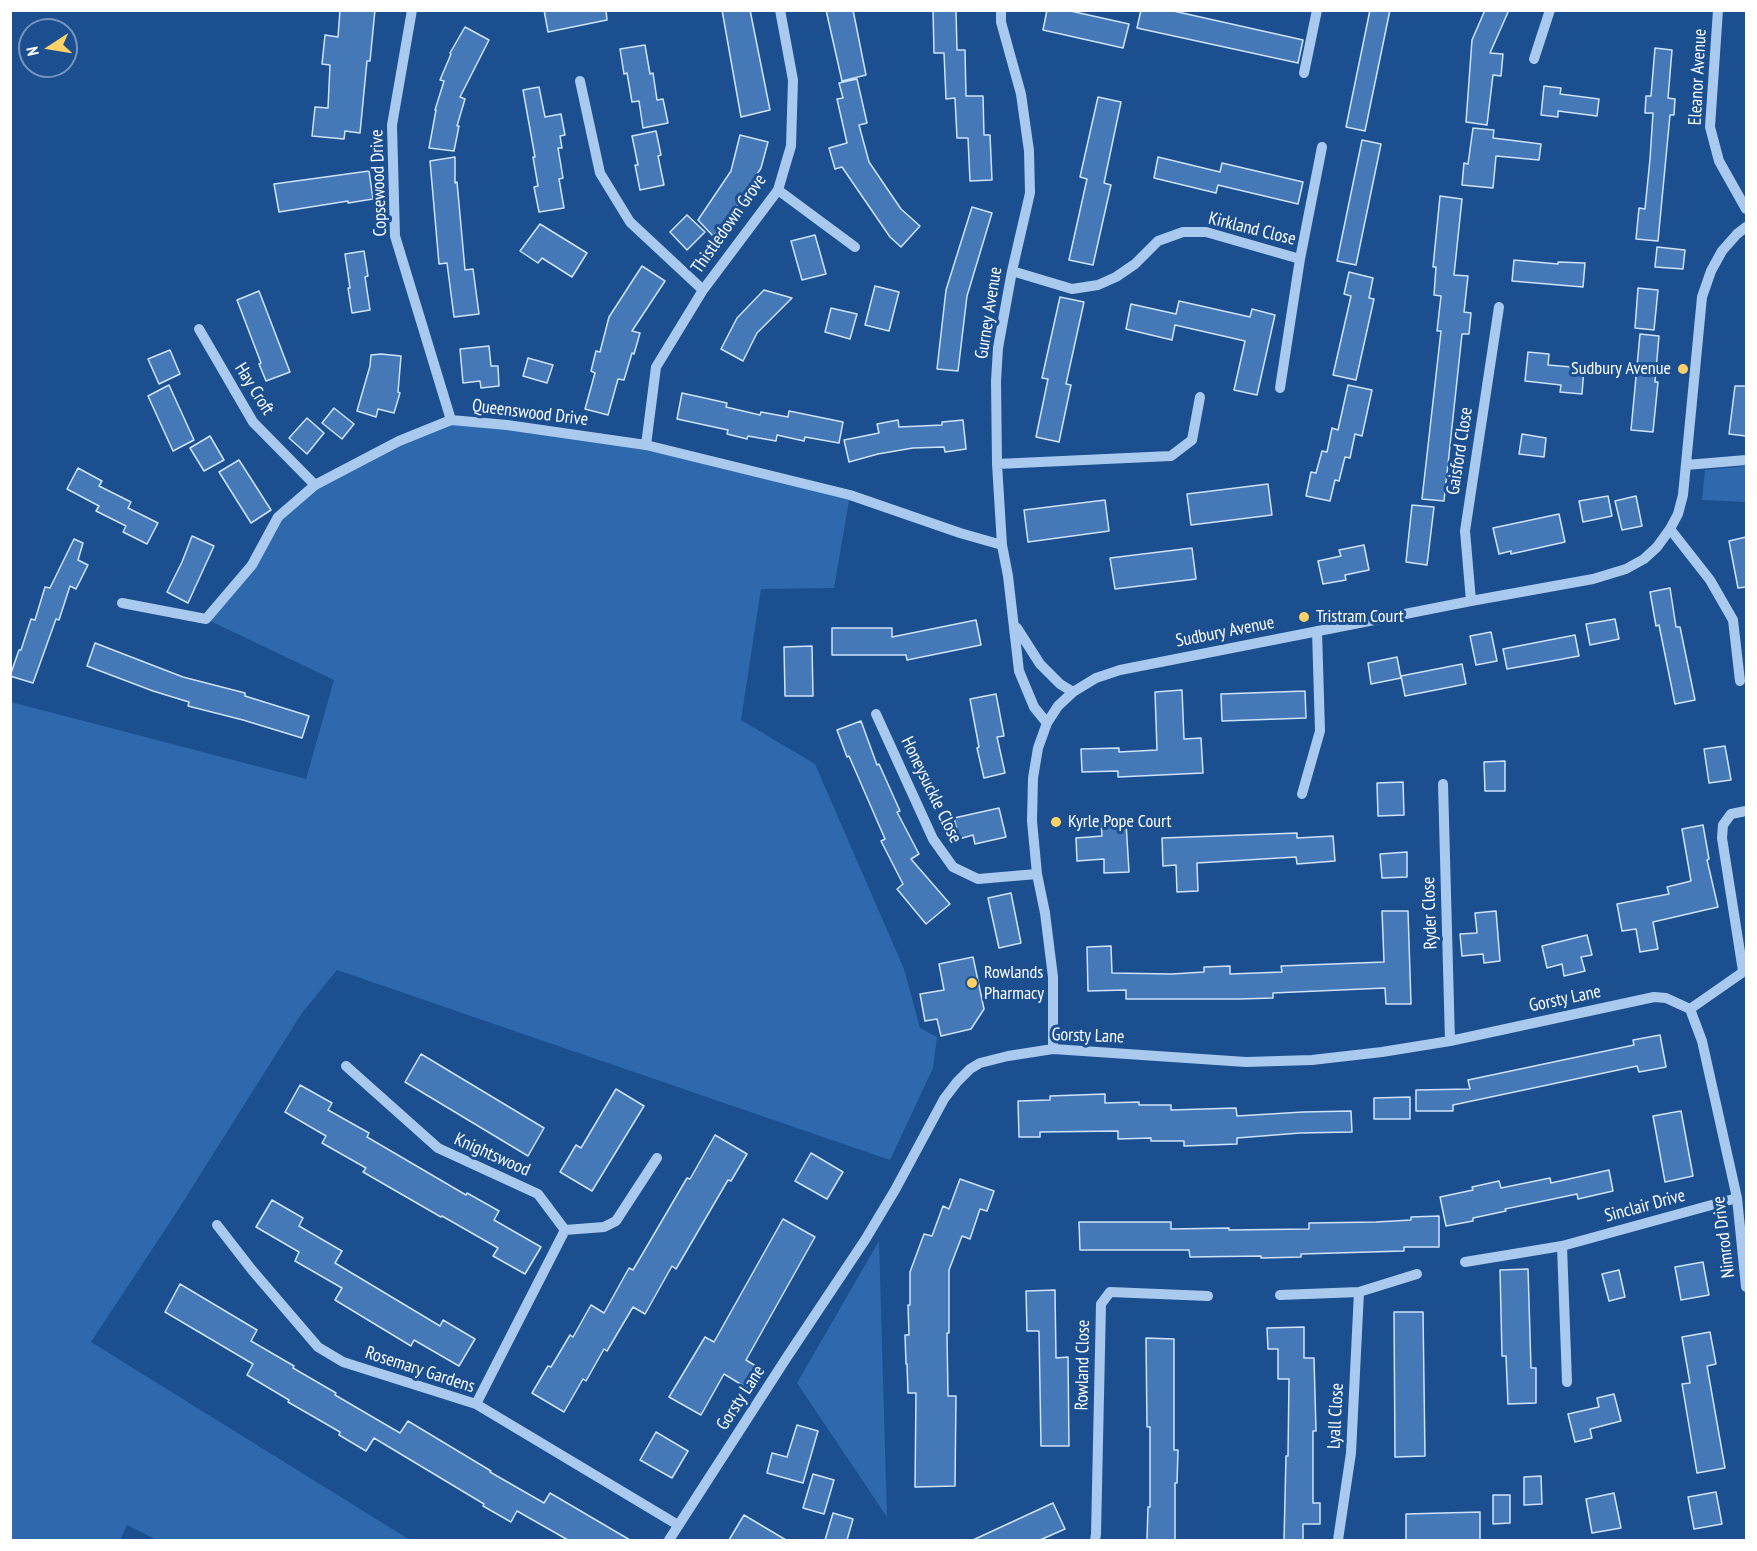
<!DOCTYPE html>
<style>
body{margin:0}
#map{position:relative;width:1757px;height:1551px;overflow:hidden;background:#1b4f8f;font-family:"PT Sans Narrow",sans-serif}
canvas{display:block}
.frame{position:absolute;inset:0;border:12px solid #fff;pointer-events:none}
.north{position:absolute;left:18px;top:18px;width:60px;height:60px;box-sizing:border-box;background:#1b4f8f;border:2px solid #7695bc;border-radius:50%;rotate:258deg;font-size:16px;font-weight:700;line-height:24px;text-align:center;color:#fff}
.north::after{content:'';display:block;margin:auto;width:21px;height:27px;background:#ffd166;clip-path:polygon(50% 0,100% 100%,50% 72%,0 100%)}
</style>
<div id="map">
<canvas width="1757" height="1551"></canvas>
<div class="frame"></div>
<div class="north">N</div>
</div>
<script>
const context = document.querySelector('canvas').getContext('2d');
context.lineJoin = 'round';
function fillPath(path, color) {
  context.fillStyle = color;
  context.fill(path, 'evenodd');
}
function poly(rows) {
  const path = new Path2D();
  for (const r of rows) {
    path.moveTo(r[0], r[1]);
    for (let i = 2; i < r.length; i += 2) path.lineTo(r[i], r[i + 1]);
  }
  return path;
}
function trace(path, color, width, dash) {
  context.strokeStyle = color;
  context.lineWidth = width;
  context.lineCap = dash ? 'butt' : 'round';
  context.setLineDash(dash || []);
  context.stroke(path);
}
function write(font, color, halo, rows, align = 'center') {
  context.font = font + ' "PT Sans Narrow",sans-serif';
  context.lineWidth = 6;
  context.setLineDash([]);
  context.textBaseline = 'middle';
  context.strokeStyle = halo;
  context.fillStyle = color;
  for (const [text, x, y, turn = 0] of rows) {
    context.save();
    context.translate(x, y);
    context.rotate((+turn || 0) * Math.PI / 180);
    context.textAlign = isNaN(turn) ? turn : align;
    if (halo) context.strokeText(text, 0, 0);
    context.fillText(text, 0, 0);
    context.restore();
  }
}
fillPath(poly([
 [451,420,646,445,850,495,834,588,761,589,741,720,815,764,904,969,920,1028,937,1037,933,1068,890,1160,337,970,302,1013,176,1213,91,1342,410,1540,157,1540,127,1525,120,1540,11,1540,11,702,306,779,334,680,206,619,252,565,278,517,315,485],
 [1746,466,1746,502,1702,500,1705,470],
 [879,1241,887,1517,797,1383]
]), '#2e69ad');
const building = poly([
 [340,10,375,10,370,61,367,61,360,133,345,131,344,139,312,136,315,107,328,108,330,65,322,64,325,35,338,37,340,10],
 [544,10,606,10,607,20,548,32,544,10],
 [722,10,750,10,770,110,741,117,722,10],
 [826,10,853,10,866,75,842,81,826,10],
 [933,10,956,10,957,50,965,50,966,96,983,96,984,135,990,135,992,180,970,181,968,138,957,138,955,98,946,99,944,53,934,53,933,10],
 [1047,10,1066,10,1129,24,1123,48,1043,30,1047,10],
 [1141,10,1169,10,1303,40,1298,63,1137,28,1141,10],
 [1370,10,1390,10,1365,131,1346,127,1370,10],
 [1485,10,1509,10,1490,53,1503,54,1501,76,1493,75,1487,125,1466,122,1472,40,1485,10],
 [465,27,489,40,460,97,465,99,457,126,459,126,454,151,429,148,436,110,435,110,444,81,440,80,451,54,450,53,465,27],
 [645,45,650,74,653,73,657,100,663,99,668,123,643,128,639,101,632,102,627,73,624,74,620,49,645,45],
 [1655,48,1672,50,1668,98,1675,99,1674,115,1670,115,1658,241,1636,239,1639,208,1645,209,1650,159,1653,113,1645,113,1646,96,1651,96,1655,48],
 [857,79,867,123,859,125,869,162,901,209,920,226,901,247,890,237,842,167,835,169,829,148,847,143,837,99,843,98,839,83,857,79],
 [1544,86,1561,88,1560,94,1599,99,1597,116,1558,111,1558,117,1541,115,1544,86],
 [539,87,545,117,561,114,565,135,560,136,562,148,558,148,563,178,559,179,564,208,539,212,534,187,538,186,533,157,535,157,523,90,539,87],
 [1098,97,1121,102,1104,183,1111,185,1093,265,1069,260,1087,179,1080,177,1098,97],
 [1473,128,1494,130,1493,138,1541,144,1539,160,1496,156,1493,188,1462,185,1464,163,1468,164,1473,128],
 [656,131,661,155,658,156,664,185,640,190,635,165,638,165,632,136,656,131],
 [740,135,768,142,761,168,730,217,731,218,713,236,698,220,731,171,740,135],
 [1362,140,1381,144,1356,265,1337,261,1362,140],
 [455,157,455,183,457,182,465,270,473,269,479,314,454,317,447,263,439,264,430,161,455,157],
 [1158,157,1220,172,1222,163,1303,182,1298,204,1218,185,1216,193,1154,178,1158,157],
 [369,171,373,199,348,203,348,201,279,212,274,184,369,171],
 [1440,196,1462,199,1454,275,1468,276,1464,312,1471,313,1469,334,1462,334,1444,501,1422,499,1441,331,1437,331,1441,296,1434,295,1436,267,1433,267,1440,196],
 [972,207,992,213,967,296,958,371,937,369,946,290,972,207],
 [687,215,705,232,687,250,670,232,687,215],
 [540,224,587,253,572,277,542,258,538,263,520,251,540,224],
 [815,235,826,274,802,280,791,241,815,235],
 [1657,247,1685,250,1683,269,1655,267,1657,247],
 [364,251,368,276,365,277,370,310,352,313,348,288,350,288,345,254,364,251],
 [1514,260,1558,264,1558,262,1585,263,1583,287,1512,281,1514,260],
 [642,266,665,281,632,331,640,333,634,354,632,353,624,380,618,379,608,415,585,409,595,373,591,371,596,351,600,352,609,317,642,266],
 [1349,272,1373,278,1369,298,1374,299,1356,380,1333,375,1351,296,1344,294,1349,272],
 [875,286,899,292,889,331,865,325,875,286],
 [1638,288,1658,290,1654,330,1635,328,1638,288],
 [764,290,792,298,757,333,743,361,721,349,737,318,764,290],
 [259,291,290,372,266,381,259,364,261,363,237,300,259,291],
 [1060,297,1084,302,1066,384,1071,385,1059,442,1036,437,1048,379,1042,378,1060,297],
 [1179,301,1250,317,1252,309,1275,315,1257,395,1234,390,1245,341,1175,325,1172,340,1126,329,1131,304,1176,314,1179,301],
 [831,308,857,314,850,339,825,332,831,308],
 [1640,334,1659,336,1655,382,1658,382,1653,432,1631,430,1640,334],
 [489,346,491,366,498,366,499,386,481,388,480,381,463,383,460,349,489,346],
 [170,350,180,374,159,384,148,359,170,350],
 [1528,352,1549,354,1548,365,1584,368,1582,394,1560,392,1561,385,1525,381,1528,352],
 [381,354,401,356,398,392,400,393,394,413,378,409,376,417,357,411,370,366,371,355,381,354],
 [528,358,553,365,547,383,523,376,528,358],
 [169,385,194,440,173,451,148,396,169,385],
 [1348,385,1372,390,1362,436,1355,434,1350,458,1345,457,1339,481,1335,480,1330,501,1306,496,1311,472,1316,473,1322,451,1327,452,1332,428,1338,430,1348,385],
 [1735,386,1746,386,1746,436,1729,434,1735,386],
 [682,393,727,403,726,407,760,415,761,412,788,417,789,411,843,422,839,443,805,437,804,441,777,435,776,441,748,436,747,439,727,434,728,430,677,419,682,393],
 [334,408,354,424,342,439,322,423,334,408],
 [307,418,324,433,307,454,289,438,307,418],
 [898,420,899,427,942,425,942,422,963,420,966,449,945,452,944,447,913,448,878,454,849,462,844,440,879,433,877,424,898,420],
 [1522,434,1546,438,1544,457,1519,454,1522,434],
 [210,436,224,460,204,471,190,448,210,436],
 [239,460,271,510,251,523,219,472,239,460],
 [78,468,102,481,99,486,131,502,128,508,158,523,147,544,123,532,126,526,96,511,99,506,67,489,78,468],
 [1268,484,1272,515,1191,525,1187,494,1268,484],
 [1608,496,1612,516,1583,522,1579,501,1608,496],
 [1636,496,1642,526,1622,530,1615,501,1636,496],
 [1105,500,1109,531,1028,542,1024,510,1105,500],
 [1412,505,1434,507,1427,565,1406,562,1412,505],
 [1559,514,1565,542,1511,554,1511,551,1499,554,1493,528,1559,514],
 [192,536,214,546,188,603,167,592,182,562,192,536],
 [1746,537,1746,587,1738,588,1729,541,1746,537],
 [74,539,83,543,78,560,88,565,76,589,70,586,59,620,56,619,33,683,10,676,19,650,21,650,31,619,35,620,45,587,50,588,74,539],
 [1364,545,1369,570,1345,575,1346,580,1323,584,1318,561,1341,556,1339,550,1364,545],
 [1192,548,1196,579,1115,589,1110,558,1192,548],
 [1670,588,1676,627,1680,627,1695,700,1675,704,1659,625,1656,626,1650,592,1670,588],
 [1615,619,1619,639,1590,645,1586,624,1615,619],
 [976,620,981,645,907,660,906,655,832,655,832,628,892,628,892,637,976,620],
 [1491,632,1497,661,1476,665,1470,636,1491,632],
 [1575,635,1579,656,1507,669,1503,649,1575,635],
 [95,643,183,677,245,693,245,696,309,716,302,738,243,720,188,706,189,702,153,691,87,666,95,643],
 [812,646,813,696,785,696,784,647,812,646],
 [1397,657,1401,678,1371,684,1368,663,1397,657],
 [1462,664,1466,684,1405,696,1401,676,1462,664],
 [1182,690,1184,739,1201,738,1203,773,1118,777,1118,771,1082,772,1081,749,1119,748,1119,752,1157,750,1155,692,1182,690],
 [1305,691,1306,718,1222,721,1221,694,1305,691],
 [996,694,1004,736,997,737,1005,773,984,778,977,748,979,747,970,699,996,694],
 [861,721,877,765,879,764,900,811,897,812,919,854,911,859,950,904,926,924,897,889,903,884,881,841,885,839,849,756,847,757,837,730,861,721],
 [1725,746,1731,780,1709,783,1704,749,1725,746],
 [1505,761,1505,791,1485,791,1484,762,1505,761],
 [1403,782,1404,815,1378,816,1377,783,1403,782],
 [999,808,1006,837,975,844,973,835,959,839,954,818,999,808],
 [1126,822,1129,872,1104,873,1104,859,1077,861,1076,838,1102,836,1101,823,1126,822],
 [1703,825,1709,859,1707,860,1718,907,1653,922,1658,949,1640,952,1636,929,1622,931,1617,904,1669,894,1667,887,1691,881,1682,829,1703,825],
 [1297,833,1297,838,1333,836,1335,861,1297,864,1296,857,1197,863,1198,891,1177,892,1176,865,1163,866,1162,838,1297,833],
 [1407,852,1407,877,1382,878,1380,854,1407,852],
 [1011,893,1021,943,999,948,988,898,1011,893],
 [1382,911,1408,911,1411,1004,1386,1004,1385,988,1273,993,1273,998,1240,999,1126,999,1126,990,1088,991,1087,947,1111,946,1112,973,1172,974,1204,972,1204,967,1230,966,1230,974,1282,972,1281,966,1384,962,1382,911],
 [1496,911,1500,961,1484,963,1483,954,1462,956,1460,934,1477,933,1475,913,1496,911],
 [1587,935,1592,955,1581,957,1585,971,1564,976,1562,964,1547,968,1542,946,1587,935],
 [973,957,984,1009,971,1029,941,1036,937,1019,925,1021,920,994,944,990,939,964,973,957],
 [1660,1035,1666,1067,1639,1072,1637,1066,1453,1105,1453,1111,1416,1111,1416,1090,1470,1089,1468,1080,1634,1045,1633,1040,1660,1035],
 [421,1054,544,1128,528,1156,405,1082,421,1054],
 [300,1085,332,1103,328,1110,369,1133,367,1137,466,1195,467,1193,499,1211,494,1220,541,1247,525,1274,493,1256,498,1248,442,1216,441,1217,363,1172,366,1168,322,1143,326,1136,285,1112,300,1085],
 [616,1089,644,1106,592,1191,560,1172,576,1145,581,1148,616,1089],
 [1105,1094,1105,1103,1139,1102,1139,1105,1171,1105,1171,1110,1236,1108,1237,1116,1303,1112,1351,1111,1352,1132,1300,1133,1237,1138,1237,1144,1184,1146,1184,1141,1151,1141,1151,1138,1118,1139,1118,1131,1040,1132,1040,1137,1019,1137,1018,1101,1050,1100,1050,1096,1105,1094],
 [1410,1097,1410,1119,1374,1119,1374,1098,1410,1097],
 [1681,1111,1693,1176,1665,1182,1653,1116,1681,1111],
 [715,1135,747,1154,731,1181,728,1180,676,1269,672,1266,645,1314,633,1307,607,1351,604,1349,586,1381,583,1379,564,1412,532,1393,548,1366,551,1367,570,1335,573,1337,591,1305,604,1313,629,1268,633,1270,687,1178,690,1179,715,1135],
 [811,1153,843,1172,827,1199,795,1181,811,1153],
 [1609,1170,1613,1191,1578,1199,1577,1194,1505,1209,1506,1211,1473,1218,1473,1221,1446,1226,1440,1197,1473,1190,1472,1187,1499,1181,1501,1188,1550,1178,1551,1183,1609,1170],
 [960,1179,994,1191,987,1211,980,1209,970,1239,962,1236,949,1270,949,1333,947,1333,948,1396,956,1396,955,1486,915,1487,916,1393,908,1393,907,1364,906,1364,905,1335,909,1335,908,1305,910,1305,910,1272,924,1234,932,1236,943,1206,949,1209,960,1179],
 [272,1200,303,1218,299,1226,342,1251,335,1263,440,1326,443,1320,475,1339,459,1366,414,1340,411,1346,335,1300,342,1288,295,1261,299,1252,256,1227,272,1200],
 [1439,1216,1439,1247,1404,1247,1404,1251,1301,1254,1301,1257,1261,1258,1261,1256,1190,1257,1189,1250,1080,1250,1079,1222,1171,1222,1171,1229,1229,1228,1229,1230,1309,1229,1309,1223,1376,1222,1411,1220,1411,1217,1439,1216],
 [783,1219,815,1237,746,1360,759,1368,747,1388,724,1374,701,1415,669,1397,705,1337,714,1342,783,1219],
 [1703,1262,1709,1295,1681,1300,1675,1267,1703,1262],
 [1528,1269,1531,1368,1536,1368,1536,1403,1508,1404,1506,1356,1502,1356,1500,1270,1528,1269],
 [1619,1270,1625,1297,1609,1301,1602,1274,1619,1270],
 [180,1284,257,1330,251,1341,294,1366,293,1368,336,1393,335,1395,400,1433,408,1421,491,1471,490,1472,544,1503,550,1493,630,1540,568,1540,517,1511,511,1522,483,1506,484,1504,374,1438,366,1451,339,1435,340,1432,288,1402,289,1400,247,1375,253,1364,165,1312,180,1284],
 [1055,1290,1056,1358,1068,1357,1069,1446,1041,1446,1039,1331,1027,1331,1026,1291,1055,1290],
 [1394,1312,1423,1312,1425,1456,1395,1457,1394,1312],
 [1304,1327,1304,1358,1314,1358,1316,1431,1313,1431,1313,1503,1320,1503,1320,1524,1303,1524,1303,1540,1284,1540,1286,1456,1288,1456,1289,1379,1278,1379,1278,1349,1268,1349,1267,1328,1304,1327],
 [1710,1332,1716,1364,1707,1366,1725,1468,1697,1473,1682,1384,1690,1383,1682,1337,1710,1332],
 [1146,1338,1174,1339,1174,1450,1178,1450,1177,1483,1175,1483,1175,1540,1147,1540,1148,1507,1150,1507,1150,1427,1147,1427,1146,1338],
 [1614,1394,1621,1421,1590,1429,1592,1438,1575,1442,1568,1414,1599,1407,1597,1398,1614,1394],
 [797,1425,818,1431,803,1483,767,1473,772,1453,787,1457,797,1425],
 [656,1432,688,1451,672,1478,640,1460,656,1432],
 [813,1474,834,1480,824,1514,803,1508,813,1474],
 [1541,1476,1542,1504,1524,1505,1524,1477,1541,1476],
 [1716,1492,1722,1524,1694,1529,1688,1497,1716,1492],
 [1614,1493,1621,1528,1592,1533,1586,1499,1614,1493],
 [1493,1495,1510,1495,1510,1523,1493,1524,1493,1495],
 [1053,1503,1065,1529,1040,1540,973,1540,1053,1503],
 [1480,1512,1480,1540,1406,1540,1406,1514,1480,1512],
 [833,1513,853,1519,847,1540,825,1540,833,1513],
 [744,1515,786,1540,729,1540,744,1515]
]);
fillPath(building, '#4478b7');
trace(building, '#cfe3fa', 1.5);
trace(poly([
 [412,10,392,125,395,236,451,420],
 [1001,10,1001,22,1021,94,1029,151,1030,193,1012,271,998,348,996,381,997,464,1002,545,1008,576,1019,671,1034,707,1047,723],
 [1718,10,1710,127,1719,161,1746,209],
 [1534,59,1550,10],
 [1304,73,1317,10],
 [580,81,600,173,630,222,703,290],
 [778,190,855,247],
 [1300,259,1322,147],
 [1012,271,1072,289,1098,285,1116,277,1135,264,1158,241,1183,232,1206,232,1300,259,1280,388],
 [199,329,253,422,315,485],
 [646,445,656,367,703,290,778,190,791,146,793,80,780,10],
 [997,464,1171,456,1192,440,1200,397],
 [1686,465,1746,460],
 [1670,529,1710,580,1733,620,1740,681],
 [1471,601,1465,531,1499,307],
 [122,603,206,619,252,565,278,517,315,485,399,441,451,420,507,425,646,445,850,495,960,533,1002,545],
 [1017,628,1040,664,1060,684,1073,692],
 [876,714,933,839,953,867,978,879,1037,874],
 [1443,784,1450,1041],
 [1302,794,1320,731,1317,631],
 [1743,971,1722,838,1723,825,1731,814,1746,811],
 [1690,1009,1702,1041,1737,1198,1746,1287],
 [1690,1009,1746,970],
 [1053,1049,1053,977,1045,913,1037,874,1032,821,1033,778,1038,748,1047,723,1058,706,1073,692,1096,678,1120,670,1471,601,1593,579,1626,569,1644,559,1657,547,1670,529,1678,514,1683,495,1702,297,1711,271,1722,251,1737,234,1746,227],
 [346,1066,438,1148,538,1194,565,1230,476,1404],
 [217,1225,252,1270,318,1347,343,1362,476,1404,678,1525],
 [565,1230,604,1227,616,1221,657,1158],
 [1465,1262,1562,1246],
 [1359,1292,1417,1274],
 [1280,1295,1359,1292,1351,1453,1338,1540],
 [1567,1382,1562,1246,1737,1198],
 [669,1540,787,1357,865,1240,895,1190,944,1099,957,1082,970,1069,980,1063,1008,1056,1053,1049,1246,1062,1312,1060,1382,1052,1450,1041,1654,997,1666,998,1690,1009],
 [1095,1540,1096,1534,1101,1304,1110,1292,1208,1296]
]), '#a9c9ee', 10);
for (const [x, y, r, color] of [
 [1683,369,6,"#ffd166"],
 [1304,617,6,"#ffd166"],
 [1056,822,6,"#ffd166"],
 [972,983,6,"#ffd166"]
]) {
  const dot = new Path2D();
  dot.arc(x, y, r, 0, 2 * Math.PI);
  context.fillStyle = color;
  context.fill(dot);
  trace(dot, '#1b4f8f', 2);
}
write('18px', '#fff', '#1b4f8f', [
 ["Eleanor Avenue",1698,77,-87],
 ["Copsewood Drive",379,183,-92],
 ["Thistledown Grove",729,224,-55],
 ["Kirkland Close",1252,229,14],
 ["Gurney Avenue",989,313,-81],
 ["Hay Croft",254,389,58],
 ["Queenswood Drive",530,413,7],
 ["Gaisford Close",1460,451,-81],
 ["Sudbury Avenue",1225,632,-11],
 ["Honeysuckle Close",931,790,64],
 ["Ryder Close",1430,913,-92],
 ["Gorsty Lane",1565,999,-12],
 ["Gorsty Lane",1088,1036,2],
 ["Knightswood",492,1155,24],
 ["Sinclair Drive",1645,1206,-15],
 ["Nimrod Drive",1724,1237,-97],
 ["Rowland Close",1083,1365,-89],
 ["Rosemary Gardens",420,1370,18],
 ["Gorsty Lane",741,1398,-57],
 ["Lyall Close",1336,1416,-87]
]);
write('18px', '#fff', '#1b4f8f', [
 ["Sudbury Avenue",1671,369,"right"],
 ["Tristram Court",1316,617],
 ["Kyrle Pope Court",1068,822],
 ["Rowlands",984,973],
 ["Pharmacy",984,994]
], 'left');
</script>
